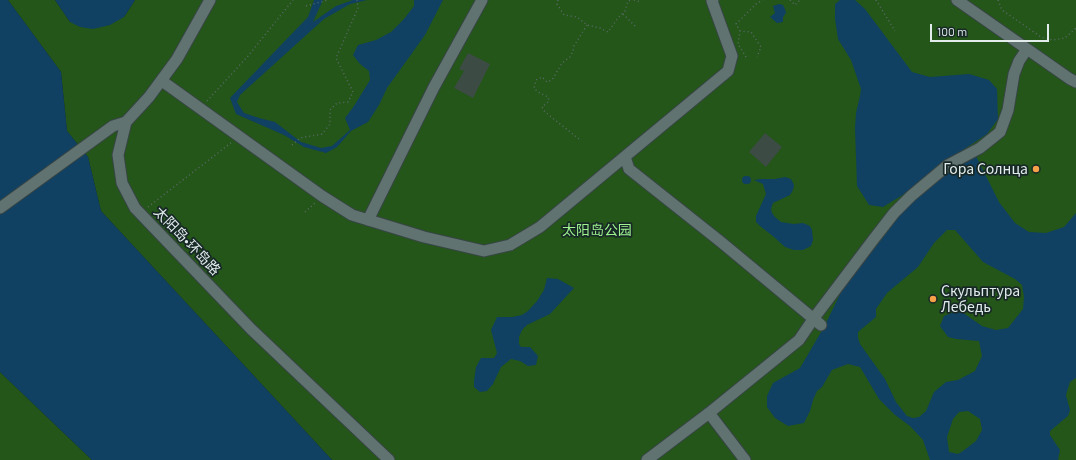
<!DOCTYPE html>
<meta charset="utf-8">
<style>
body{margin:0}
#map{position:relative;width:1076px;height:460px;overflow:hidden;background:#172827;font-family:Barlow,sans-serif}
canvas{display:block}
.scale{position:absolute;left:930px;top:24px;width:119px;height:18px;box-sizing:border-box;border:2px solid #e1eceb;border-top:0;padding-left:5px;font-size:12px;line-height:14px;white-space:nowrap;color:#e1eceb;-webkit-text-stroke:3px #172827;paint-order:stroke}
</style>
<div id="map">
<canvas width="1076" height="460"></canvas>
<div class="scale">100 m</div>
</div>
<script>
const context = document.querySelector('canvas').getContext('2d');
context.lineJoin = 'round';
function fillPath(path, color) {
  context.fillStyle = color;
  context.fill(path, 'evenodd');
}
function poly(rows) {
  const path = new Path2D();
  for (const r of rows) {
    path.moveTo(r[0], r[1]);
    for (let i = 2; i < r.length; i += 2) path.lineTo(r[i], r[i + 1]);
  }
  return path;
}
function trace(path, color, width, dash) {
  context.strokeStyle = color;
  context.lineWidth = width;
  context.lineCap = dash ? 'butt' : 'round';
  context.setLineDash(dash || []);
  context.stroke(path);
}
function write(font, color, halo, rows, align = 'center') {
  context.font = font + ' Barlow,"Noto Sans SC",sans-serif';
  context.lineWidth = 3.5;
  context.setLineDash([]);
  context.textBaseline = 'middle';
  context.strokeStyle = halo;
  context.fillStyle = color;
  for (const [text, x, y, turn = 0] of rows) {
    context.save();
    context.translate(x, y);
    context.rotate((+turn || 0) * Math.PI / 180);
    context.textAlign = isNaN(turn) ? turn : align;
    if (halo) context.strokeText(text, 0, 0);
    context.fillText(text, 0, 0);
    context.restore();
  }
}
fillPath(poly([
 [8,0,55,0,70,22,124,17,135,0,1076,0,1076,460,332,460,101,211,88,157,67,131,61,72],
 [0,372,92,460,0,460]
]), '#235618');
fillPath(poly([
 [0,0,8,0,61,72,67,131,88,157,101,211,332,460,92,460,0,372],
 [55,0,135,0,124,17,110,25,93,29,80,27,70,22],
 [314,0,323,0,313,22,336,6,353,0,367,0,350,4,324,19,240,95,237,102,244,113,259,118,275,122,301,142,321,148,332,146,350,130,345,118,354,106,370,80,369,71,360,64,353,55,358,45,376,40,391,32,404,19,414,6,414,0,443,0,425,35,387,88,379,105,368,122,351,131,337,147,326,153,304,147,284,135,236,114,230,98,308,17],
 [840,0,855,0,865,9,912,72,930,77,969,74,989,80,997,89,998,119,987,134,948,160,948,165,955,169,976,156,999,202,1015,223,1029,232,1046,233,1064,227,1076,213,1076,378,1070,382,1066,395,1070,410,1068,416,1050,431,1050,435,1060,450,1058,460,930,460,923,440,910,426,895,415,879,399,860,367,848,364,832,370,822,387,817,391,813,400,810,411,804,423,788,426,775,418,767,407,767,396,773,383,800,368,824,327,844,286,884,236,905,208,932,186,931,178,924,179,901,196,883,207,869,205,857,186,855,128,856,113,860,96,861,89,851,60,838,39,835,19,835,4],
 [947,230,955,230,983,262,1015,279,1022,285,1024,297,1023,309,1008,328,996,330,982,326,962,312,952,313,944,316,940,326,948,337,956,339,979,341,982,356,975,371,958,380,946,382,934,392,926,411,919,417,913,418,907,416,896,402,885,379,860,344,858,338,858,332,876,317,876,309,887,293,918,267,934,243],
 [968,411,980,419,982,430,976,441,963,451,958,454,949,452,947,437,953,419,959,412],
 [779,4,783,5,785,9,786,13,783,17,783,22,777,23,770,17,775,13,773,6],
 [785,177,791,179,794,185,793,190,790,195,773,203,771,209,772,213,775,217,781,222,794,224,803,223,810,226,812,230,813,240,811,246,803,250,794,250,785,247,774,237,760,226,756,222,756,216,766,194,763,184,754,180,761,179,775,179],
 [547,278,558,279,574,288,550,314,527,325,522,330,519,337,519,344,521,347,530,347,538,356,536,365,528,366,520,361,511,359,501,367,493,384,487,391,480,392,474,387,474,381,476,367,481,358,494,358,497,353,491,330,497,317,512,317,522,315,528,311,537,301,544,290]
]), '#104162');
trace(poly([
 [746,180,747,180]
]), '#104162', 8);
fillPath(poly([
 [468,53,490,64,473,98,454,88,464,71,459,69],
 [765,133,782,147,766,167,749,152]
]), '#3c4b44');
const minor = poly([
 [210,0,177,59,149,97,126,122,118,155,122,183,135,208,251,329,389,460],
 [957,0,1070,79,1076,82],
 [162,81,322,196,352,215,424,237,484,251,510,245,540,227,728,71,732,56,712,1,713,0],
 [625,157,629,169,721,242,821,325],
 [0,208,113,126,126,122],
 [368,220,434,87,482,0],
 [647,460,709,413],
 [745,460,709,413,799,340,814,318,873,240,894,213,911,196,948,165,980,148,1000,132,1008,110,1014,74,1019,61,1027,49]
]);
trace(minor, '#384545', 13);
trace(poly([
 [558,0,557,4,564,15,577,17,587,25,600,28,608,32,618,18,625,11,628,1,633,0],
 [634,0,640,2],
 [790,0,795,5,800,0],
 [876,0,895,31],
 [998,0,1002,10,1041,37,1052,40,1065,38,1076,28],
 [306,6,328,0],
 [623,14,636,27],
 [740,31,736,24,756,4,763,0],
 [746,57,738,44,740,31,751,32,761,47,757,57],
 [207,101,248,56,293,0],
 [579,139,545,112,542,107,549,101,548,97,538,92,534,88,536,80,542,77,547,82,552,80,562,63,570,57,573,51,574,46,587,25],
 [292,145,300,138,322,134,330,124,330,110,337,103,348,102,353,92,336,58,358,8,357,0],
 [148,207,232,142],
 [305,212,316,202]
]), '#5b6a69', 1.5, [1, 3]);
trace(minor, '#607371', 11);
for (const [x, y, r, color] of [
 [1036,169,4,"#f7a149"],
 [933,299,4,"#f7a149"]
]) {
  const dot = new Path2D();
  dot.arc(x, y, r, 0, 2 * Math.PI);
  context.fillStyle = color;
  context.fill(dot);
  trace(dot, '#172827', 1.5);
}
write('14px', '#e1eceb', '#172827', [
 ["Гора Солнца",1028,169],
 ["Скульптура",941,291,"left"],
 ["Лебедь",941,307,"left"]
], 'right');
write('14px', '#9ef38e', '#172827', [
 ["太阳岛公园",597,230]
]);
write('14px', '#e1eceb', '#172827', [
 ["太阳岛•环岛路",187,241,46]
]);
</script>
